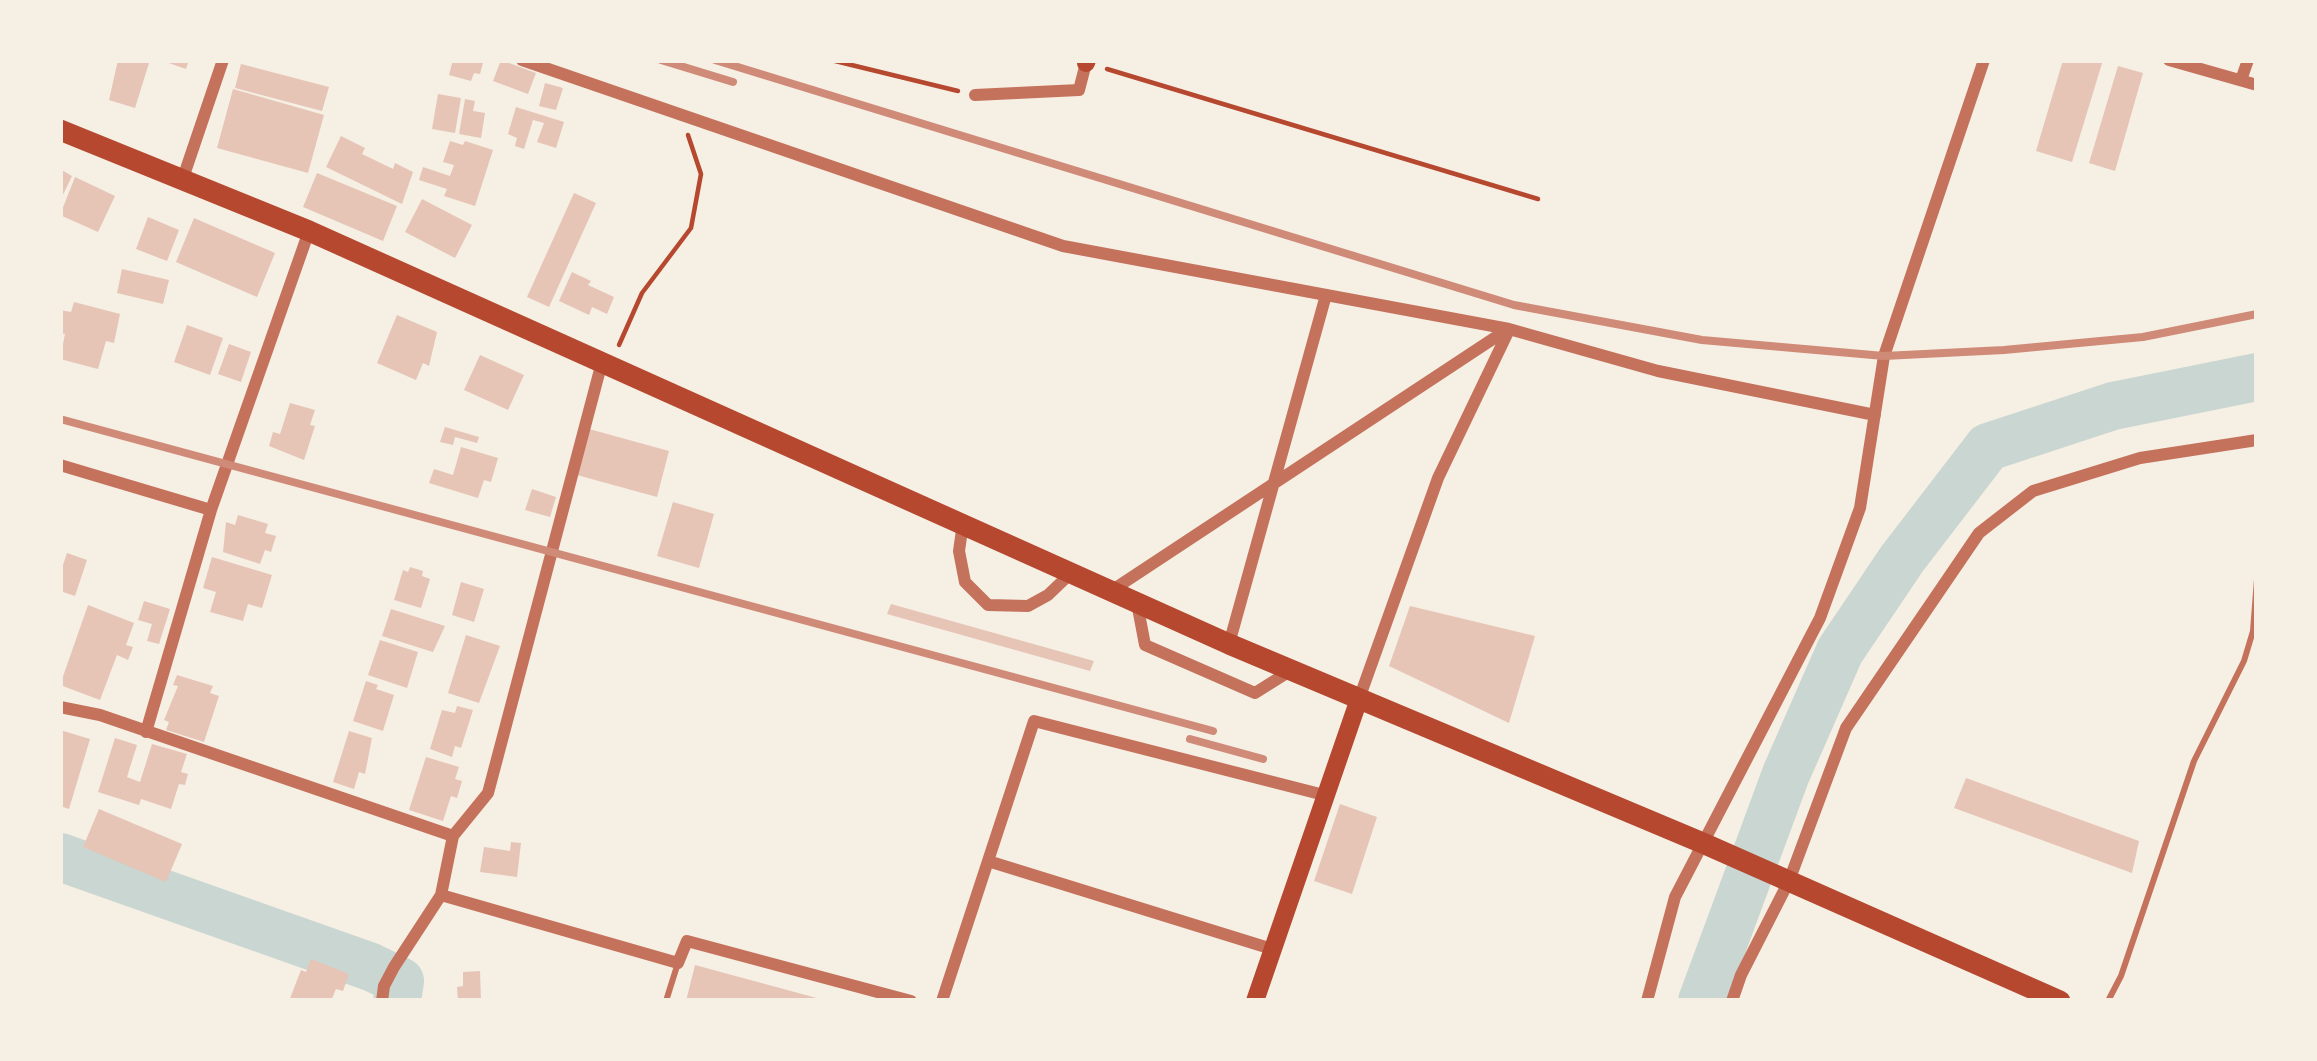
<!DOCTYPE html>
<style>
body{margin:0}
#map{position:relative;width:2317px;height:1061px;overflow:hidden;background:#f6efe4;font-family:"IBM Plex Sans",sans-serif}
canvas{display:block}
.frame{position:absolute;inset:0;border:63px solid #f6efe4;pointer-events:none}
</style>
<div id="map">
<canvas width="2317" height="1061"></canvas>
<div class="frame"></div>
</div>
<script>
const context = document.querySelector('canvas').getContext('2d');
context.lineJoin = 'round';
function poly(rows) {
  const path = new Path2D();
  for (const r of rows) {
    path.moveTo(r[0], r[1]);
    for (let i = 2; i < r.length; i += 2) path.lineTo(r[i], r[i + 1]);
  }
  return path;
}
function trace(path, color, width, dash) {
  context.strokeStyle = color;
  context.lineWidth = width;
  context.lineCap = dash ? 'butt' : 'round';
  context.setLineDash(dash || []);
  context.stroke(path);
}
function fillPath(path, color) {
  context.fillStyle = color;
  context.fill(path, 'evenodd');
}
trace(poly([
 [60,857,371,967,400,981,397,1001],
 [1702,1001,1786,774,1840,651,1902,559,1988,447,2113,406,2257,377]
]), '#c9d6d2', 48);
fillPath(poly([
 [118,60,149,63,135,108,109,100],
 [160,60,189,60,186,69],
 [453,60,478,60,483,63,480,74,474,73,471,81,449,75],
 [501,60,536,73,528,94,493,81],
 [2063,60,2103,60,2072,162,2036,151],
 [241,64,329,87,322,111,235,88],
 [2118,66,2143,73,2115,171,2089,163],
 [545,83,563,88,556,110,539,106],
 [233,89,324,115,308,173,217,148],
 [438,94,461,98,455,133,432,129],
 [465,99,475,101,473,111,485,113,481,138,459,134],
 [516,107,564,122,556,148,537,142,544,123,533,120,524,149,515,146,517,138,508,134],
 [341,136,365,148,362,154,393,169,395,163,413,172,402,204,326,167],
 [450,141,463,145,465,141,493,150,475,206,444,196,447,189,419,180,423,167,450,176,454,165,443,162],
 [60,169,72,176,60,201],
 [317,173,397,206,383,241,303,207],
 [75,177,115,196,98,232,60,215],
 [574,193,596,203,549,307,527,297],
 [422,199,472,225,455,258,405,232],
 [148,217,179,230,167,261,136,249],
 [194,218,275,253,257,297,176,262],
 [122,269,169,280,163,304,117,293],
 [572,272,591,281,588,285,614,297,607,314,592,307,589,315,559,301],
 [74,302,120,314,114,343,106,341,98,369,60,359,65,334,60,333,60,310,71,312],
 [397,315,437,332,429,366,423,363,416,380,377,363],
 [187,325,223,338,210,375,174,362],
 [229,344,251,352,241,382,218,374],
 [480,355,524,375,508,410,464,390],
 [290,403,315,410,310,425,315,426,304,460,269,446,273,432,280,434],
 [445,427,479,437,477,443,455,437,453,445,440,442],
 [589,429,669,451,657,497,577,475],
 [461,447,498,458,491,482,484,480,478,498,429,483,434,469,453,475],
 [532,489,556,497,550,517,525,510],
 [673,502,714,514,699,568,657,556],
 [238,515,268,524,265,533,276,536,271,552,265,550,260,564,223,552,226,522,235,525],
 [67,553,87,560,75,596,60,591,60,574],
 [212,557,272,575,262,608,248,604,243,621,210,612,216,592,203,588],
 [410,567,423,571,422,576,430,579,421,608,394,600,403,570,408,572],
 [461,582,484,589,474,622,452,615],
 [144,601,170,609,159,644,147,641,152,624,138,620],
 [891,604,1094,661,1090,671,887,614],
 [88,605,134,623,126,645,133,647,128,660,117,655,100,700,60,685],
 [1410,606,1535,636,1509,723,1389,666],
 [391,609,445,626,433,652,382,636],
 [466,635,500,646,479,703,448,693],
 [380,640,418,652,407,688,368,675],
 [177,675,213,686,210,693,219,696,204,742,166,730,169,722,164,720,178,686,173,685],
 [366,681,378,685,376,689,394,695,383,731,353,721],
 [457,706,473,710,461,748,455,746,452,757,430,749,442,710,455,713],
 [60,730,90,739,69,809,60,806],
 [349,731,372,738,365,774,359,772,354,789,333,782],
 [115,738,137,745,127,777,140,782,152,744,187,754,181,772,188,774,185,785,179,784,171,809,141,799,139,805,98,792],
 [426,757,459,767,455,779,462,781,457,798,451,796,443,821,409,810],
 [1966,778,2139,841,2132,873,1954,808],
 [1340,804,1377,817,1352,894,1314,881],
 [99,809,182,844,166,882,83,847],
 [511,842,521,843,517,877,480,872,484,847,510,851],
 [311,959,349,974,343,991,336,989,331,1001,289,1001,301,970,306,972],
 [695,965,824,1000,824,1001,686,1001],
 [480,971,481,1001,458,1001,457,987,463,986,463,972]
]), '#e6c5b7');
trace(poly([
 [831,60,958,91],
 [1107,69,1538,199],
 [619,345,642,293,691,228,701,174,688,135]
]), '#b5482f', 4.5);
trace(poly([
 [666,1001,677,966],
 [2108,1001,2121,976,2194,761,2244,661,2253,631,2257,579]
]), '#c5725c', 6);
trace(poly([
 [522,60,1063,246,1509,329,1658,371,1875,415],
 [2169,60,2257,85],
 [2241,80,2248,60],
 [975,95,1079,90,1086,63],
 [183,178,223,60],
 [60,465,211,510],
 [963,523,959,551,965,582,988,605,1028,606,1048,595,1071,573],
 [1111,591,1508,329],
 [1137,603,1145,645,1255,693,1290,671],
 [1229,644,1326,295],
 [1359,699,1438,478,1509,330],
 [60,707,100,715,453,836,441,895,394,967,384,986,382,1001],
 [146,732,211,510,309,231],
 [453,836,488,793,602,362],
 [988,861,1272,949],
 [441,895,678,963,687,941,911,1001],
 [942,1001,1034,721,1324,795],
 [1647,1001,1675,897,1820,618,1860,508,1884,356,1984,60],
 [1732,1001,1741,975,1789,881,1846,728,1979,533,2033,491,2140,458,2257,440]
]), '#c5725c', 12);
trace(poly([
 [1086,63,1087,60],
 [1255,1001,1359,699]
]), '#b5482f', 18);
trace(poly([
 [60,130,309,231,1229,644,1705,844,2060,1001]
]), '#b5482f', 21);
trace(poly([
 [661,60,733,82],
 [715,60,1514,305,1702,340,1884,356,2004,350,2143,337,2257,314],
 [60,419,1213,731],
 [1190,739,1263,759]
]), '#cf8b77', 8);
</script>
